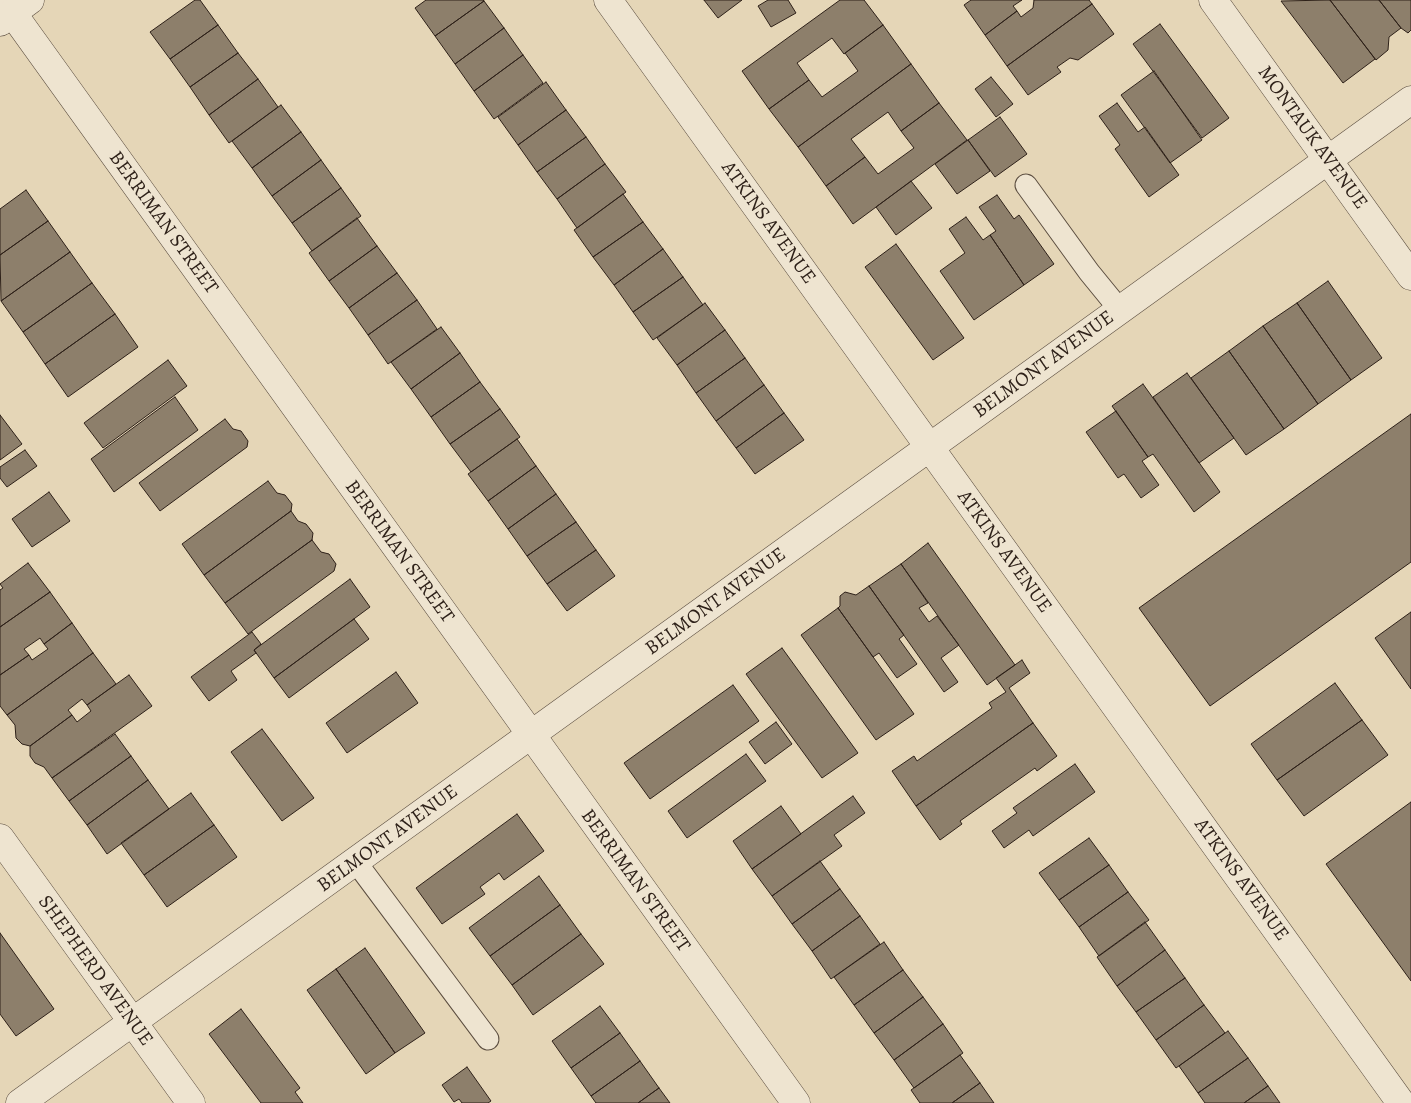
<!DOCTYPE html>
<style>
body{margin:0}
canvas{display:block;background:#e5d6b7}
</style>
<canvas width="1411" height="1103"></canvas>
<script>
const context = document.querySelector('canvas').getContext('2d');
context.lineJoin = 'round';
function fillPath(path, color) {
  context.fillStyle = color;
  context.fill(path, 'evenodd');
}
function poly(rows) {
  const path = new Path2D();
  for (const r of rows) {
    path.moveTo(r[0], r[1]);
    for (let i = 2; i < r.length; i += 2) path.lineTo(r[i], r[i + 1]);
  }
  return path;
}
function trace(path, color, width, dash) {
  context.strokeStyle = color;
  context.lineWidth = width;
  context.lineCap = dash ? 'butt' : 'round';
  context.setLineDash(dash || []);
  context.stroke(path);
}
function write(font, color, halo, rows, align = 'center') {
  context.font = font + ' Alegreya,serif';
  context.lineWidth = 4;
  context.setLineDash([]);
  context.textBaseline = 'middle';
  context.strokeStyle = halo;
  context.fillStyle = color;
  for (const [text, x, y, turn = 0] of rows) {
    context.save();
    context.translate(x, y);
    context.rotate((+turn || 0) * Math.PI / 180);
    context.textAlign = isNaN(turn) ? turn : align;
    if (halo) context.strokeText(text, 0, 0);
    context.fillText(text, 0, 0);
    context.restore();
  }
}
const building = poly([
 [195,0,200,0,218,25,170,59,150,32,195,0],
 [426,0,483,0,484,1,435,36,415,8,426,0],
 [704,0,742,0,718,18,704,0],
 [768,0,788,0,796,13,771,27,758,6,768,0],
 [840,0,864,0,883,25,844,54,832,38,797,63,809,80,769,109,742,71,840,0],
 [971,0,1022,0,1013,6,1017,11,985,35,964,5,971,0],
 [1034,0,1089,0,1092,4,1007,66,985,35,1017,11,1021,17,1033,8,1034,0],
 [1330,0,1379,0,1401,28,1389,37,1388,50,1376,60,1330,0],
 [1330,0,1375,59,1343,83,1281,1,1330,0],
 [1379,0,1411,0,1411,30,1408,33,1401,28,1379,0],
 [484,1,504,28,455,64,435,36,484,1],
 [1092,4,1114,34,1078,60,1070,58,1057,67,1061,72,1028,95,1007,66,1092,4],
 [1160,24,1229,118,1202,138,1133,44,1160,24],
 [218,25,238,53,190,87,170,59,218,25],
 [883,25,911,64,798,147,769,109,809,80,822,97,858,71,845,53,883,25],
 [504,28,523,55,474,91,455,64,504,28],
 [238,53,258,79,209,115,190,87,238,53],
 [523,55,543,83,494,119,474,91,523,55],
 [911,64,939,103,901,131,888,112,851,139,865,157,826,186,798,147,911,64],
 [1154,71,1202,140,1170,163,1121,95,1154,71],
 [991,77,1013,104,996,117,975,89,991,77],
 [258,79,278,107,229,143,209,115,258,79],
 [546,82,566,110,518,145,498,117,546,82],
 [939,103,967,140,853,224,826,186,865,157,878,174,914,148,901,131,939,103],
 [1117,103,1138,132,1145,127,1179,175,1149,197,1115,149,1120,145,1099,116,1117,103],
 [281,105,301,132,252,168,232,141,281,105],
 [566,110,586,137,537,172,518,145,566,110],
 [1000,117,1027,154,995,177,968,140,1000,117],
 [301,132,321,160,272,196,252,168,301,132],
 [586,137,605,164,557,199,537,172,586,137],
 [968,140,990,171,957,194,935,164,968,140],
 [321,160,341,188,292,223,272,196,321,160],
 [605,164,626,192,577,228,557,199,605,164],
 [911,181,932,208,896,235,876,207,911,181],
 [341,188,361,216,312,251,292,223,341,188],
 [26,190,48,221,0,255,0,209,26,190],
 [623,194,643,222,593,257,574,230,623,194],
 [997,195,1014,219,1019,215,1054,264,1024,285,990,235,996,231,979,207,997,195],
 [966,217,983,240,990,235,1024,285,974,320,940,271,965,253,949,229,966,217],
 [357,218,377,246,329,281,309,253,357,218],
 [48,221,70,252,1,301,0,255,48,221],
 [643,222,663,249,614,285,593,257,643,222],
 [896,244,964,338,933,360,865,267,896,244],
 [377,246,397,273,349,308,329,281,377,246],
 [663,249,683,277,633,312,614,285,663,249],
 [70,252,92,283,23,332,1,301,70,252],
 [397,273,417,300,368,335,349,308,397,273],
 [683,277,703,305,653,340,633,312,683,277],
 [1328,281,1382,358,1351,380,1297,303,1328,281],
 [92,283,115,314,45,364,23,332,92,283],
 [417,300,437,329,388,364,368,335,417,300],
 [705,303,725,330,677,365,657,338,705,303],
 [1297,303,1351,380,1318,404,1263,326,1297,303],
 [115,314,138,347,68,397,45,364,115,314],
 [1263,326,1318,404,1284,429,1229,351,1263,326],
 [441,327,460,353,411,389,391,362,441,327],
 [725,330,745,358,696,393,677,365,725,330],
 [1229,351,1284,429,1246,455,1191,378,1229,351],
 [460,353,480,382,431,417,411,389,460,353],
 [745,358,764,385,716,421,696,393,745,358],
 [168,360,187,386,103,448,84,423,168,360],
 [1187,373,1234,438,1199,463,1153,397,1187,373],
 [480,382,500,409,450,444,431,417,480,382],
 [1143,384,1220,492,1194,512,1153,454,1148,457,1112,406,1143,384],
 [764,385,784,413,736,448,716,421,764,385],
 [175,397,198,430,114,492,91,459,175,397],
 [500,409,520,437,471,472,450,444,500,409],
 [1116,411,1148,457,1142,461,1159,485,1141,498,1124,474,1118,478,1086,432,1116,411],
 [784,413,804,440,755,474,736,448,784,413],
 [1411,414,1411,562,1210,706,1139,608,1411,414],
 [0,415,22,444,0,460,0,415],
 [225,419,233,429,241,431,248,441,247,447,160,511,139,483,225,419],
 [517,439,536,466,488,501,468,474,517,439],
 [25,450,37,466,7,487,0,478,0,467,25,450],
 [536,466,556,494,508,529,488,501,536,466],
 [268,481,277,493,285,495,292,504,291,511,204,575,182,544,268,481],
 [49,492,70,521,32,547,12,519,49,492],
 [556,494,576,522,527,556,508,529,556,494],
 [291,511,298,521,306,524,313,533,312,540,225,603,204,575,291,511],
 [576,522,596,550,547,584,527,556,576,522],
 [312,540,321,552,329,554,336,564,334,571,248,634,225,603,312,540],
 [928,543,1015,665,987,685,901,564,928,543],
 [596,550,615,576,567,611,547,584,596,550],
 [28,563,50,592,0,627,0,590,3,588,0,584,28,563],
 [901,564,928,603,919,608,929,622,937,616,959,645,941,658,958,682,944,692,869,586,901,564],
 [350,579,370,607,274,678,254,650,350,579],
 [869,586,904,635,899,639,917,664,897,678,879,653,873,657,838,608,840,606,840,596,845,592,856,595,869,586],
 [50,592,72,623,44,644,40,638,24,649,29,655,0,675,0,627,50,592],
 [838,608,914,714,876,740,801,635,838,608],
 [1411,612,1411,689,1375,638,1411,612],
 [354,619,369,639,289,698,274,678,354,619],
 [72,623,93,653,7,715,0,706,0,675,29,655,32,660,48,649,44,644,72,623],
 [252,632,261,644,254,650,256,653,231,671,237,680,209,701,191,677,252,632],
 [782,648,858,753,822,778,746,674,782,648],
 [93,653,116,684,87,705,82,699,68,710,72,715,30,746,22,744,16,738,15,725,7,715,93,653],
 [1022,660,1030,673,1009,688,1033,723,916,806,892,771,914,756,917,761,992,708,989,703,1006,692,996,678,1022,660],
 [396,672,418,703,347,753,326,723,396,672],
 [129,675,152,706,52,778,44,767,35,763,30,756,30,746,72,715,77,722,91,711,87,705,129,675],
 [1335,683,1362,720,1277,780,1251,744,1335,683],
 [733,685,759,721,650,799,624,763,733,685],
 [1362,720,1388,755,1304,816,1277,780,1362,720],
 [776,722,792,744,765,764,749,742,776,722],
 [1033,723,1057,756,1037,771,1035,768,960,821,962,824,940,840,916,806,1033,723],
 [262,729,314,798,282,821,231,752,262,729],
 [115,734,131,756,69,801,52,778,115,734],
 [746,754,766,781,687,838,668,811,746,754],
 [131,756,148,780,87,825,69,801,131,756],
 [1075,764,1095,792,1033,836,1029,830,1004,848,992,831,1017,813,1013,808,1075,764],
 [148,780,169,809,107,854,87,825,148,780],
 [191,793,214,825,144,875,121,843,191,793],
 [853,796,865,813,834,835,842,846,772,896,752,869,853,796],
 [1411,802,1411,981,1326,864,1411,802],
 [781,806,801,834,752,869,733,841,781,806],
 [517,814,544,851,504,880,499,873,480,887,485,894,442,924,416,888,517,814],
 [214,825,237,857,167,907,144,875,214,825],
 [1089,838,1109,865,1059,900,1039,873,1089,838],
 [820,861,840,889,792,924,772,896,820,861],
 [1109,865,1128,892,1079,927,1059,900,1109,865],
 [539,876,560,905,490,956,469,928,539,876],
 [840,889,860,916,812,951,792,924,840,889],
 [1128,892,1149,920,1099,956,1079,927,1128,892],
 [560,905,581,934,512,985,490,956,560,905],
 [860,916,880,944,831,979,812,951,860,916],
 [1145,922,1165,950,1117,986,1097,957,1145,922],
 [0,933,54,1009,16,1036,0,1014,0,933],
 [581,934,604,964,533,1015,512,985,581,934],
 [884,942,903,970,854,1005,834,977,884,942],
 [365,948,425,1033,395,1053,336,969,365,948],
 [1165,950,1185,978,1136,1012,1117,986,1165,950],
 [336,969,395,1053,366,1074,307,990,336,969],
 [903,970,923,997,874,1033,854,1005,903,970],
 [1185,978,1204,1005,1156,1040,1136,1012,1185,978],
 [923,997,943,1024,894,1060,874,1033,923,997],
 [1204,1005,1225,1033,1176,1068,1156,1040,1204,1005],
 [600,1006,620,1033,571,1068,552,1041,600,1006],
 [241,1009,300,1088,295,1092,303,1103,261,1103,209,1034,241,1009],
 [943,1024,963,1053,914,1088,894,1060,943,1024],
 [1228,1031,1248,1058,1198,1093,1179,1066,1228,1031],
 [620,1033,640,1061,591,1096,571,1068,620,1033],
 [960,1055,980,1083,952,1103,920,1103,911,1090,960,1055],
 [1248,1058,1268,1086,1244,1103,1205,1103,1198,1093,1248,1058],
 [640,1061,659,1088,638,1103,596,1103,591,1096,640,1061],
 [467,1067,491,1101,488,1103,462,1103,459,1099,454,1102,442,1085,467,1067],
 [980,1083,994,1103,952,1103,980,1083],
 [1268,1086,1280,1103,1244,1103,1268,1086],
 [659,1088,670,1103,638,1103,659,1088]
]);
fillPath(building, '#8d7f6b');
trace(building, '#2e2119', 1);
const service = poly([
 [1026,185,1089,272,1120,310],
 [356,862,488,1039]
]);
const minor = poly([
 [3,0,796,1103],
 [608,0,1401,1103],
 [1213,0,1411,276],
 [0,838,191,1103],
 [20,1103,1411,100]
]);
const tertiary = poly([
 [0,22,30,0]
]);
trace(service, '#5c4e40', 23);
trace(minor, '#5c4e40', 29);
trace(tertiary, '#5c4e40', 29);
trace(service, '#eee4d0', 21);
trace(minor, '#eee4d0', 28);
trace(tertiary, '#eee4d0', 28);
write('20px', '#2e2119', '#eee4d0', [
 ["MONTAUK AVENUE",1312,138,54],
 ["BERRIMAN STREET",163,223,54],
 ["ATKINS AVENUE",768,223,54],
 ["BELMONT AVENUE",1044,365,-36],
 ["BERRIMAN STREET",399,552,54],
 ["ATKINS AVENUE",1004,552,54],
 ["BELMONT AVENUE",716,602,-36],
 ["BELMONT AVENUE",388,839,-36],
 ["ATKINS AVENUE",1241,880,54],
 ["BERRIMAN STREET",635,881,54],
 ["SHEPHERD AVENUE",95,971,54]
]);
</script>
